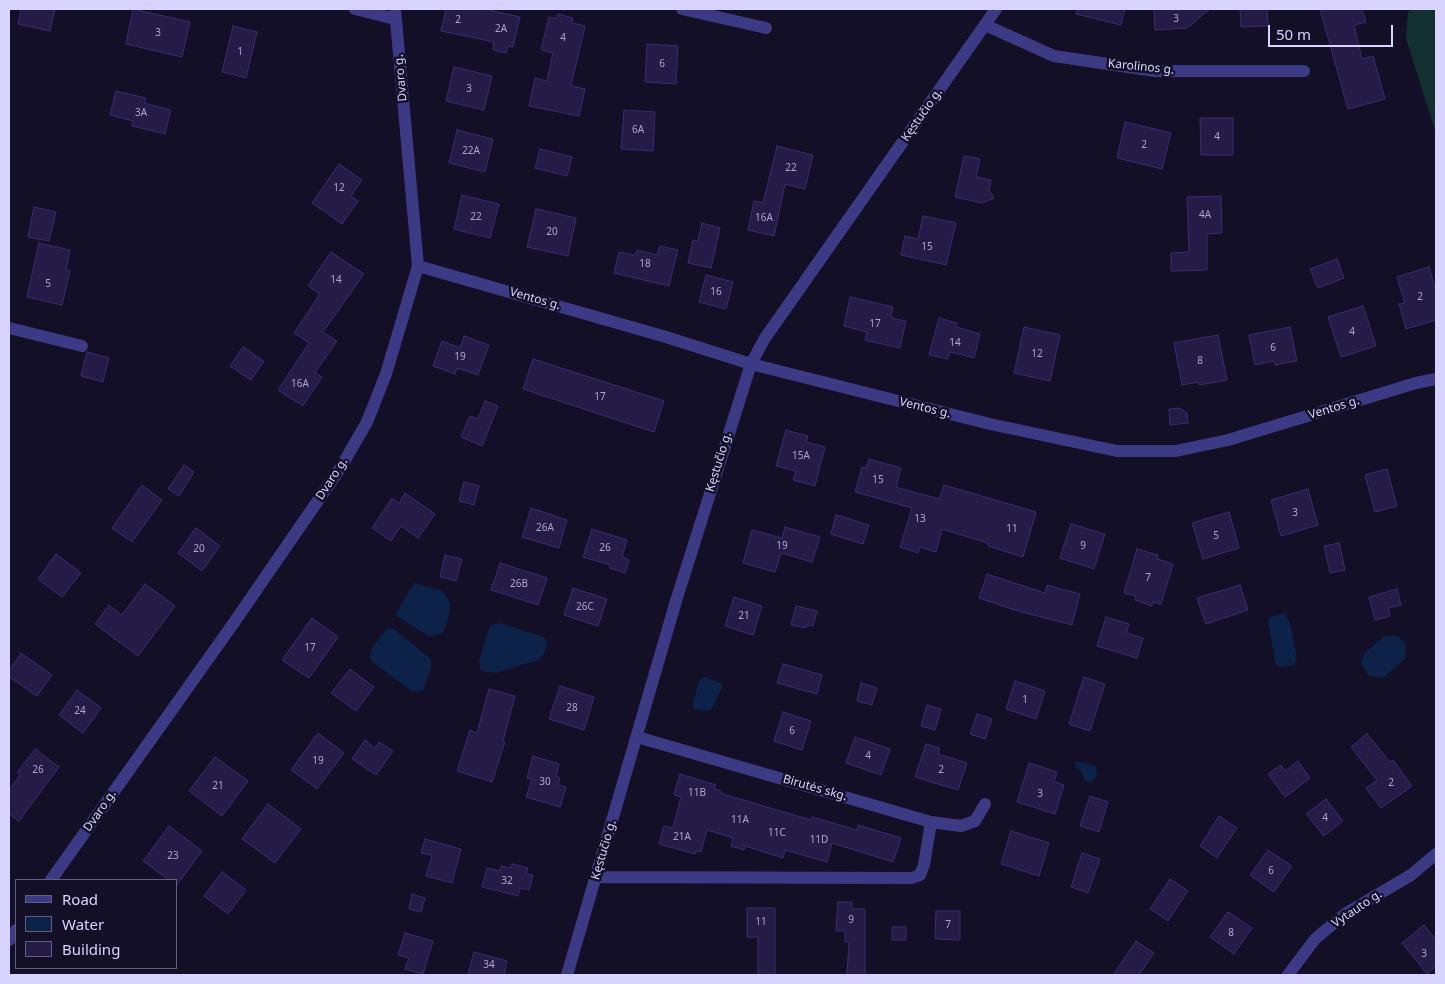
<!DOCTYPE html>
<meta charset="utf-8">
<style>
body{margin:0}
#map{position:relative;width:1445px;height:984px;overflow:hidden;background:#130f26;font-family:"Noto Sans",sans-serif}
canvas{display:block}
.frame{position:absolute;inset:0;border:10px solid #d9d4ff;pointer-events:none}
.legend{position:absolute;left:15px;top:879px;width:162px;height:90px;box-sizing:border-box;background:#130f26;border:1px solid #625e7d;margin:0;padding:6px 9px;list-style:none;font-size:15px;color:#d9d4ff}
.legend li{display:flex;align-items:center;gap:10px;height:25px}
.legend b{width:25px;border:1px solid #625e7d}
.scale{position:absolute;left:1268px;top:25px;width:125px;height:22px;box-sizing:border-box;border:2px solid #d9d4ff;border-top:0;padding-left:6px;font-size:15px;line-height:18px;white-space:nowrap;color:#d9d4ff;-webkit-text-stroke:4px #130f26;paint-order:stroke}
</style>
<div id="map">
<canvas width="1445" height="984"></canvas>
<div class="frame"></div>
<ul class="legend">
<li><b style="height:6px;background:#3d3a85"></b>Road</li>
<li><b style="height:14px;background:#0c2248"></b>Water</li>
<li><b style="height:14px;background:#241b47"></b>Building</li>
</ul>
<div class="scale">50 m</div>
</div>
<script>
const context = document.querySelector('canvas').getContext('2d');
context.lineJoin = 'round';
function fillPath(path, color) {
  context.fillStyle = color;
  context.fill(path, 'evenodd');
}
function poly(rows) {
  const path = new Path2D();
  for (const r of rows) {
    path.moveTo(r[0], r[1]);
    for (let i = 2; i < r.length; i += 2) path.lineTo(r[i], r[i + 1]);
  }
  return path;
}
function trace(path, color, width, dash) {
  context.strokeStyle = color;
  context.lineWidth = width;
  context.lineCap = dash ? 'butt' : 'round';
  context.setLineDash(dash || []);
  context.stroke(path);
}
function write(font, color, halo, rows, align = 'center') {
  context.font = font + ' "Noto Sans",sans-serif';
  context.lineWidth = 5;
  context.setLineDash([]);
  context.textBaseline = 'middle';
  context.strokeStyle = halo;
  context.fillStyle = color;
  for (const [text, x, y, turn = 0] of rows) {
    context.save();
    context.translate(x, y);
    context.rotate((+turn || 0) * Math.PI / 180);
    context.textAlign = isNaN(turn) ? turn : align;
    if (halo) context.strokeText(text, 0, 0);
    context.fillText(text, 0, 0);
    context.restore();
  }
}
fillPath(poly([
 [1412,9,1436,9,1436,133,1406,39,1408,12]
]), '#12302f');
fillPath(poly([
 [414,583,443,591,450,603,449,615,443,633,430,637,395,615],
 [1285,613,1290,623,1297,659,1294,665,1281,667,1276,665,1268,621,1269,617],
 [499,623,544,637,547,642,545,652,542,657,538,660,496,673,483,671,480,669,479,660,490,626],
 [389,628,394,629,431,659,431,668,423,690,419,692,412,691,372,662,370,657,372,648,385,631],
 [1384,636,1398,636,1406,645,1405,659,1383,678,1369,676,1361,663,1364,654],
 [705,677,720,683,722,685,722,688,711,710,708,711,694,709,693,705,699,680],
 [1076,762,1081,762,1096,766,1097,776,1091,782,1085,781,1081,771,1075,767]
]), '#0c2248');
const building = poly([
 [21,9,55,9,50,31,18,24,21,9],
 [133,9,190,22,182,57,126,44,133,9],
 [446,9,484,9,520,17,513,47,508,46,506,53,493,50,494,42,441,31,446,9],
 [1077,9,1125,9,1121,25,1076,14,1077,9],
 [1154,9,1210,9,1187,28,1155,30,1154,9],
 [1240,9,1267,9,1268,26,1241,27,1240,9],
 [1320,9,1362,9,1366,22,1354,25,1362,59,1373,56,1385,99,1348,109,1320,9],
 [558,14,573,18,572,23,585,26,571,86,585,89,579,116,529,106,535,78,547,81,553,53,541,50,549,17,557,19,558,14],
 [233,26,257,32,246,78,222,72,233,26],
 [647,44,678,46,676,84,645,82,647,44],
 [454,67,492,76,484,110,446,101,454,67],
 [116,91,146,98,144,103,171,110,165,134,132,126,133,121,110,115,116,91],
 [624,110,655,112,653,151,621,149,624,110],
 [1200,118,1233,118,1233,155,1201,155,1200,118],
 [1125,122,1171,133,1162,169,1117,158,1125,122],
 [457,130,493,139,485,172,449,163,457,130],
 [777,146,813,155,805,189,785,184,774,236,748,230,754,201,763,203,777,146],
 [540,149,572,157,567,176,535,168,540,149],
 [964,156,980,159,976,177,991,180,989,190,994,198,982,203,955,197,964,156],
 [339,164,362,180,351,196,358,201,342,224,312,203,339,164],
 [462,195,499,204,490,238,454,229,462,195],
 [1221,196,1222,233,1207,234,1207,270,1171,271,1171,253,1189,252,1187,197,1221,196],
 [34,207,56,212,49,241,28,237,34,207],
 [536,209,576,218,568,256,527,247,536,209],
 [923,216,956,223,946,265,901,255,905,236,918,239,923,216],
 [702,223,720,228,711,268,688,263,693,240,698,241,702,223],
 [39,243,70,250,66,270,70,271,62,305,27,297,39,243],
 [660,246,678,250,669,286,614,273,619,252,635,255,637,250,657,255,660,246],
 [331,252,364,274,323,332,337,341,315,373,322,377,303,406,278,390,309,343,294,333,320,294,308,286,331,252],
 [1337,259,1344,278,1318,288,1310,269,1337,259],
 [1429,267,1436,291,1436,320,1406,329,1399,304,1405,303,1397,277,1429,267],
 [706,275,733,282,726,309,699,302,706,275],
 [850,297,893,307,891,318,906,321,900,348,865,340,867,332,844,326,850,297],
 [1363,306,1376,346,1341,357,1328,317,1363,306],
 [939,318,957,323,956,327,980,334,974,358,950,352,948,359,929,355,939,318],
 [1024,327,1060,335,1050,381,1014,373,1024,327],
 [1290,327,1297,361,1275,365,1274,361,1255,365,1249,335,1290,327],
 [1218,335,1227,380,1199,385,1199,382,1182,385,1174,343,1218,335],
 [464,336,489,345,478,375,457,368,455,374,433,366,442,341,460,348,464,336],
 [243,347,264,361,251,380,230,366,243,347],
 [87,352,109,358,103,382,81,376,87,352],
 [533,359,664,401,654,432,523,389,533,359],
 [485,401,498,406,482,446,461,437,470,416,478,419,485,401],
 [1179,408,1187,413,1188,423,1170,425,1169,409,1179,408],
 [786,430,808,436,806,442,825,447,815,486,793,480,796,471,776,466,786,430],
 [869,459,901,468,896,487,939,499,944,485,1036,512,1023,557,988,546,988,543,942,529,936,552,920,547,918,553,900,547,912,508,855,492,862,467,866,468,869,459],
 [184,465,194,472,179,496,168,489,184,465],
 [1387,469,1397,506,1375,512,1365,475,1387,469],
 [464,482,479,486,474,505,459,501,464,482],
 [142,485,162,500,132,542,112,528,142,485],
 [1308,489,1318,525,1281,536,1271,500,1308,489],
 [405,493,435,514,418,538,401,526,391,541,372,528,392,498,399,503,405,493],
 [531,508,567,520,559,548,522,537,531,508],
 [1229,512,1239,548,1203,559,1192,523,1229,512],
 [836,515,869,525,863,544,831,534,836,515],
 [1071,524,1105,534,1094,569,1060,558,1071,524],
 [785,527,820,537,812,562,781,553,775,572,743,563,752,530,782,538,785,527],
 [196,528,220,546,202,571,178,553,196,528],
 [592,529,627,540,622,557,629,560,625,573,609,568,610,565,583,557,592,529],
 [1339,543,1345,570,1330,573,1324,546,1339,543],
 [1137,549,1158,555,1157,559,1173,564,1161,604,1153,602,1152,606,1135,600,1136,596,1124,593,1137,549],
 [56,554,81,573,62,597,38,579,56,554],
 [445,555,462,559,456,581,440,577,445,555],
 [500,563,547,578,538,605,491,590,500,563],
 [987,574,1045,593,1047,585,1080,594,1072,625,1018,611,979,598,987,574],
 [145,584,175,606,138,656,95,624,109,605,122,615,145,584],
 [1240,585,1248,610,1206,624,1197,598,1240,585],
 [573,588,607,599,598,626,564,615,573,588],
 [1397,589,1401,605,1388,608,1390,616,1375,620,1369,597,1397,589],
 [734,597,762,606,753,635,725,626,734,597],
 [796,606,817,611,813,626,807,625,806,628,791,625,796,606],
 [1106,617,1129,624,1126,633,1143,638,1137,658,1097,646,1106,617],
 [312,618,338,637,309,678,282,660,312,618],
 [21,653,52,675,37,696,9,677,9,671,21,653],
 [783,664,822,675,817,694,777,683,783,664],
 [350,669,374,687,356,711,331,693,350,669],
 [1084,677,1105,684,1090,731,1069,724,1084,677],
 [1015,681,1045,691,1036,719,1006,709,1015,681],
 [861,683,877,688,872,705,857,701,861,683],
 [560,686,594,697,584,730,549,719,560,686],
 [489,689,515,696,503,741,505,742,492,782,457,771,470,730,477,733,489,689],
 [77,690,101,708,83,733,59,715,77,690],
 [927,705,941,709,935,730,921,726,927,705],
 [783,712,811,721,802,750,774,741,783,712],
 [977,714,992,719,985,739,970,734,977,714],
 [318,733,344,753,317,789,291,770,318,733],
 [1367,734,1390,762,1393,760,1412,786,1381,808,1366,788,1377,780,1351,747,1367,734],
 [855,737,890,749,881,775,846,763,855,737],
 [365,740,375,748,379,742,393,751,376,775,352,759,365,740],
 [926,744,940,748,938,754,967,763,958,790,915,777,926,744],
 [35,749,59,767,19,821,9,814,9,790,20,775,17,773,35,749],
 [533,756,559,764,556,776,560,778,558,785,566,787,560,807,526,797,532,779,527,778,533,756],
 [215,757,248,781,222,816,189,791,215,757],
 [1298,761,1310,778,1285,797,1268,774,1281,765,1285,771,1298,761],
 [1029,763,1057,772,1054,782,1064,785,1055,814,1017,802,1029,763],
 [680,774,716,785,714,789,721,791,720,793,770,808,811,820,812,817,857,830,858,825,901,838,893,862,832,843,827,862,785,850,783,858,745,846,744,850,731,846,733,838,707,830,701,852,696,851,695,854,659,844,664,826,673,828,681,797,674,795,680,774],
 [1090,796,1108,802,1099,832,1080,826,1090,796],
 [1326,799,1343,821,1324,836,1306,814,1326,799],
 [268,804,301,829,275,863,242,839,268,804],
 [1219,816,1237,828,1217,858,1200,846,1219,816],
 [169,826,202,851,176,886,176,880,169,880,143,861,169,826],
 [1011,831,1049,843,1039,876,1001,864,1011,831],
 [425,839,461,849,452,883,426,876,432,855,421,853,425,839],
 [1268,850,1292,866,1274,892,1250,875,1268,850],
 [1082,853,1100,859,1088,893,1071,887,1082,853],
 [512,864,528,868,526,874,533,875,529,890,520,888,518,896,482,887,487,868,500,871,501,866,511,868,512,864],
 [222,872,246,890,228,914,204,896,222,872],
 [1170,879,1188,891,1168,921,1150,909,1170,879],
 [412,894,425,898,421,912,409,909,412,894],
 [838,902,852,902,852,909,865,909,865,975,847,975,849,942,845,942,845,931,836,931,838,902],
 [747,908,775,908,775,975,758,975,758,937,747,937,747,908],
 [936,911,960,911,960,940,935,939,936,911],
 [1228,912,1252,928,1234,954,1210,937,1228,912],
 [1424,925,1436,940,1436,966,1427,974,1402,943,1424,925],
 [892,927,906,927,906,940,892,940,892,927],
 [405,933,433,941,423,974,405,969,409,958,398,955,405,933],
 [1136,941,1154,953,1139,975,1113,975,1136,941],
 [474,952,507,961,504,975,468,975,474,952]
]);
fillPath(building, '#241b47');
trace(building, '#3b2d73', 1);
trace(poly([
 [355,9,395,19],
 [682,9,766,28],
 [985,25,1054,56,1155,71,1304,71],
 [418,266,666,337,751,364,990,424,1117,451,1176,451,1228,440,1416,383,1436,379],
 [9,328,82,346],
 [637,737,931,822,961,826,975,821,985,804],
 [596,877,912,878,920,875,924,865,931,822],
 [51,880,233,624,341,467,367,422,386,374,418,266,395,9],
 [9,940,16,930],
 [567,975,676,601,751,364,765,338,996,9],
 [1288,975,1315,939,1345,914,1411,875,1436,854]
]), '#3d3a85', 12);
write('10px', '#aca6d1', null, [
 ["3",1176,19],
 ["2",458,20],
 ["2A",501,29],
 ["3",158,33],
 ["4",563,38],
 ["1",240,52],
 ["6",662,64],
 ["3",469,89],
 ["3A",141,113],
 ["6A",638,130],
 ["4",1217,137],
 ["2",1144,145],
 ["22A",471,151],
 ["22",791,168],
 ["12",339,188],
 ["4A",1205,215],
 ["22",476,217],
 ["16A",764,218],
 ["20",552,232],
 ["15",927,247],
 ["18",645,264],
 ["14",336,280],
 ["5",48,284],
 ["16",716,292],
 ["2",1420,297],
 ["17",875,324],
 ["4",1352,332],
 ["14",955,343],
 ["6",1273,348],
 ["12",1037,354],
 ["19",460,357],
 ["8",1200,361],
 ["16A",300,384],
 ["17",600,397],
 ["15A",801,456],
 ["15",878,480],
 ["3",1295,513],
 ["13",920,519],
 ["26A",545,528],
 ["11",1012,529],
 ["5",1216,536],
 ["19",782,546],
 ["9",1083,546],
 ["26",605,548],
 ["20",199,549],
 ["7",1148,578],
 ["26B",519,584],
 ["26C",585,607],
 ["21",744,616],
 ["17",310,648],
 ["1",1025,700],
 ["28",572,708],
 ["24",80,711],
 ["6",792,731],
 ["4",868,756],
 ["19",318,761],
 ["26",38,770],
 ["2",941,770],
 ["30",545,782],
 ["2",1391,783],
 ["21",218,786],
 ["11B",697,793],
 ["3",1040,794],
 ["4",1325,818],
 ["11A",740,820],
 ["11C",777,833],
 ["21A",682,837],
 ["11D",819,840],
 ["23",173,856],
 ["6",1271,871],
 ["32",507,881],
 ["9",851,920],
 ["11",761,922],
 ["7",948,925],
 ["8",1231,933],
 ["3",1424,954],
 ["34",489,965]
]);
write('12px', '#d9d4ff', '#130f26', [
 ["Karolinos g.",1141,67,6],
 ["Dvaro g.",401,78,-95],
 ["Kęstučio g.",922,115,-55],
 ["Ventos g.",535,299,16],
 ["Ventos g.",925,408,14],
 ["Ventos g.",1334,408,-17],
 ["Kęstučio g.",719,462,-73],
 ["Dvaro g.",332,479,-57],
 ["Birutės skg.",815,788,16],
 ["Dvaro g.",100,811,-55],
 ["Kęstučio g.",604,850,-74],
 ["Vytauto g.",1357,909,-34]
]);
</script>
